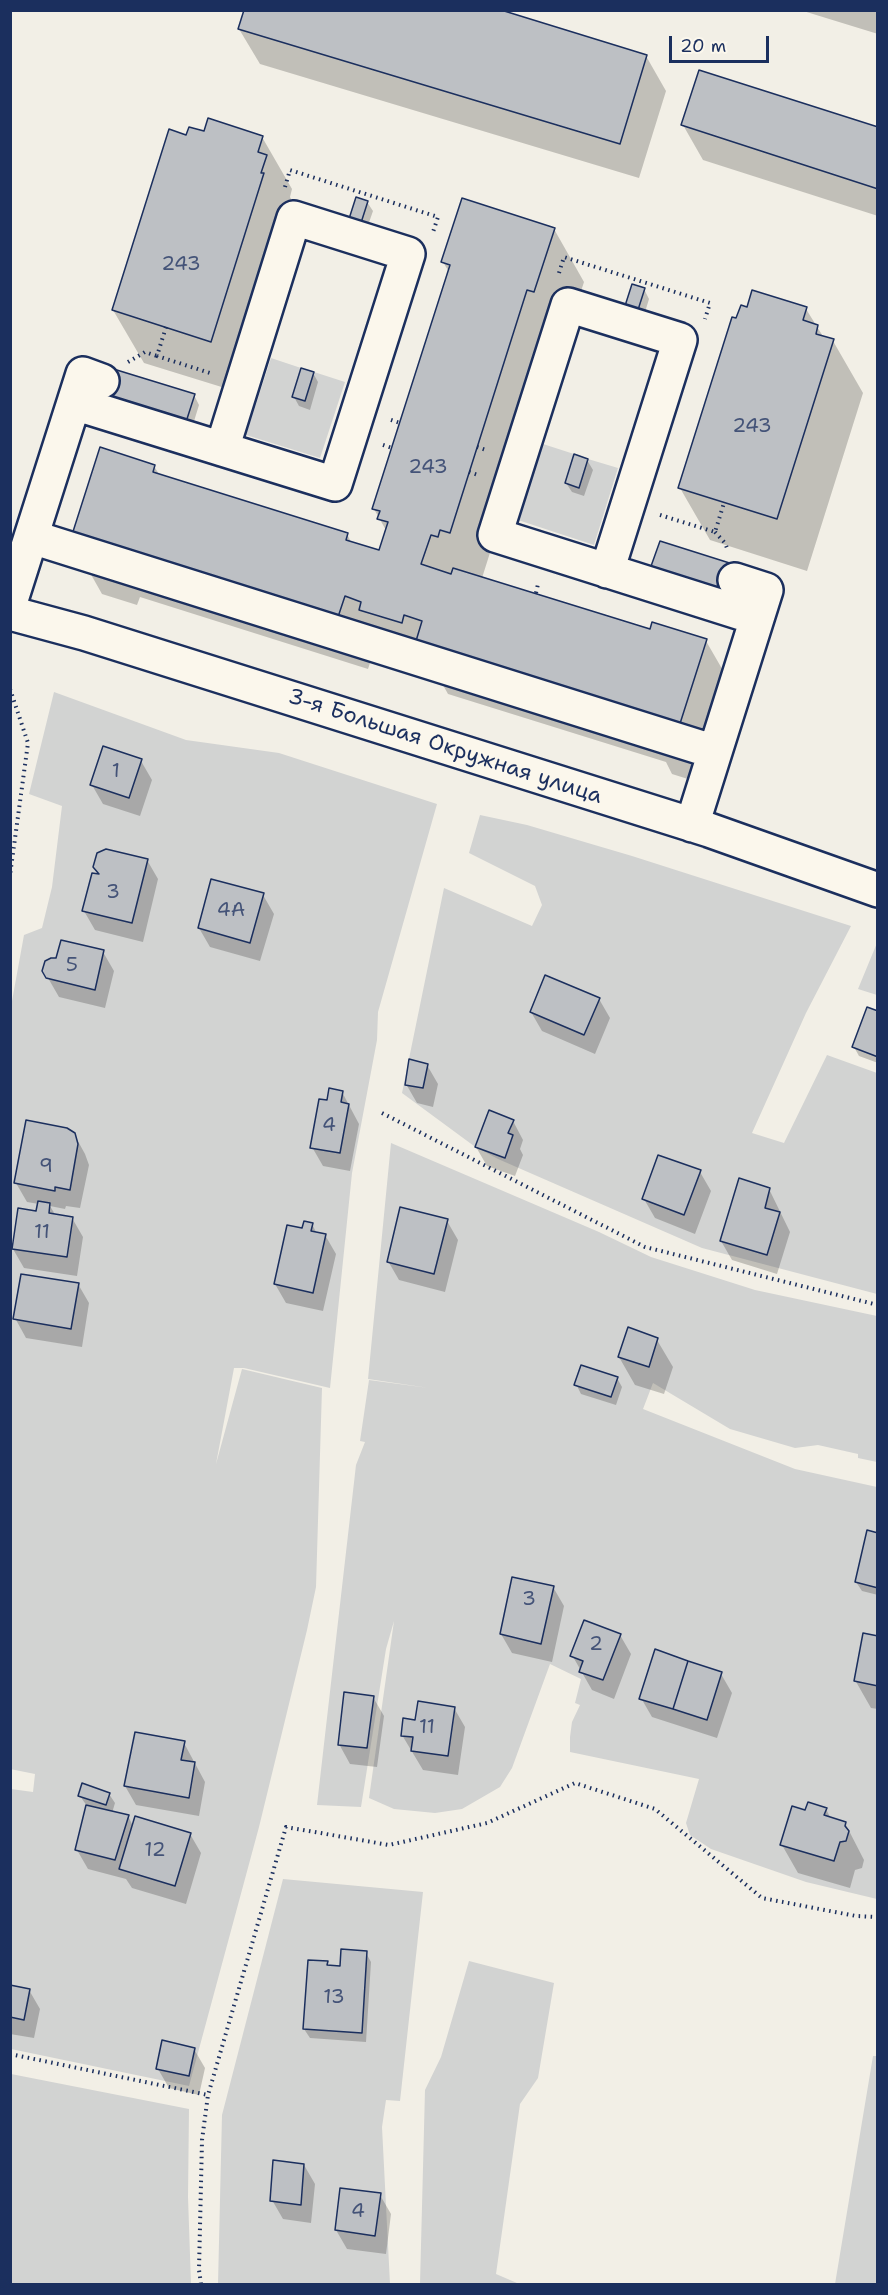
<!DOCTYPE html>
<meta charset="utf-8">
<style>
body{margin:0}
#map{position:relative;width:888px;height:2295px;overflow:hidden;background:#f2efe6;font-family:"Shantell Sans",sans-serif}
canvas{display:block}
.frame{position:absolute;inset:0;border:12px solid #1b2f5e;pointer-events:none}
.scale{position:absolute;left:669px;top:36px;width:100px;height:27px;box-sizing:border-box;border:3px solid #1b2f5e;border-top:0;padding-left:8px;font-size:18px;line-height:21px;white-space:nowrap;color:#1b2f5e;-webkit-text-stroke:4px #fbf7ec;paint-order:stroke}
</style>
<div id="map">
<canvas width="888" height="2295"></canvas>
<div class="frame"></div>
<div class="scale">20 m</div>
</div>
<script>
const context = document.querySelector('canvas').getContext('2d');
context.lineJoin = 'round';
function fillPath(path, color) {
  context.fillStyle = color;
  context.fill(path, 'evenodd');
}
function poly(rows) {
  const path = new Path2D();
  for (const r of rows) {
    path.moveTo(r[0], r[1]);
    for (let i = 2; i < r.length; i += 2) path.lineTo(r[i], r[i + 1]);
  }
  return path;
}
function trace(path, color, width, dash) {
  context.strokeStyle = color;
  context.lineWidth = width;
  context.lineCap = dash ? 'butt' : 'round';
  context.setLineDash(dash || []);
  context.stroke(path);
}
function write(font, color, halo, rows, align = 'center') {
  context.font = font + ' "Shantell Sans",sans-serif';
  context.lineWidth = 4.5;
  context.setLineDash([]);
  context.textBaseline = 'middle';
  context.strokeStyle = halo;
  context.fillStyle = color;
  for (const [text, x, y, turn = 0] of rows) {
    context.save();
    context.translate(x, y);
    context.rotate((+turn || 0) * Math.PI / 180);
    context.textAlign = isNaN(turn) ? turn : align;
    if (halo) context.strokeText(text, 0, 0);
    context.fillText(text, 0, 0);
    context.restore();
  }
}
fillPath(poly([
 [271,358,301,368,292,397,304,401,314,372,345,382,320,458,246,435],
 [543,444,574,454,565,484,579,487,588,459,618,468,594,545,518,520],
 [54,692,186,740,279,753,437,804,378,1012,377,1040,352,1173,330,1388,244,1368,234,1368,216,1464,242,1369,322,1388,316,1587,307,1630,259,1827,189,2086,11,2049,11,1789,33,1792,35,1774,10,1769,10,1012,24,935,42,928,52,887,62,806,29,794],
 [480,815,527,825,632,856,851,926,806,1013,752,1133,784,1143,827,1055,877,1073,877,1294,702,1248,498,1159,474,1146,402,1093,444,888,532,926,542,905,535,886,469,853],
 [877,943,877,995,858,989],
 [391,1143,599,1232,651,1257,755,1290,877,1316,877,1462,858,1458,858,1454,818,1445,795,1448,730,1429,653,1383,643,1409,795,1469,877,1487,877,1899,806,1882,711,1849,690,1835,686,1823,699,1779,570,1752,570,1737,572,1722,580,1705,575,1703,581,1679,550,1664,512,1768,500,1787,462,1809,435,1813,394,1809,369,1798,394,1621,386,1649,361,1807,317,1805,356,1465,365,1442,360,1441,369,1380,429,1388,368,1379],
 [283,1879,423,1892,400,2101,386,2100,382,2127,390,2284,218,2284,222,2115],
 [469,1961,554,1983,538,2078,520,2104,496,2274,517,2283,517,2284,420,2284,425,2090,441,2057],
 [873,2056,878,2056,877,2284,835,2284],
 [11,2074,189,2109,188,2197,191,2284,11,2284]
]), '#d2d3d2');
fillPath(poly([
 [800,10,878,10,878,34],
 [239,29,646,56,666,91,639,178,260,64],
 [683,125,878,129,878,216,703,160],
 [205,133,262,137,292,189,290,197,296,209,241,393,144,363,113,310,187,137],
 [367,202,373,211,365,234,355,231],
 [554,229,584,282,564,343,557,341,482,578,651,631,706,641,736,693,707,785,672,774,666,762,448,694,434,669,375,648,368,669,140,597,137,605,102,594,72,541,154,466,160,476,347,534,352,544,380,552,387,532,374,509,449,272,443,262],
 [644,289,649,299,642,322,631,318],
 [806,309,824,338,833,341,863,393,807,571,710,540,680,488],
 [313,373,318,382,310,410,299,406,294,397],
 [194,395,199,405,191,431,105,404],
 [587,460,593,470,584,496,572,492,566,483],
 [141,761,152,780,140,816,103,804,92,785],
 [147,860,158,879,143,942,95,930,84,911,101,876],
 [263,895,274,914,260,961,210,947,199,928],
 [103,952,114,971,105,1008,59,997,44,971,57,960],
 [599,999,610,1018,595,1054,542,1031,531,1012],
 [878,1013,878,1063,859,1056,854,1047],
 [427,1065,438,1084,433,1107,417,1103,406,1084],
 [342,1092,359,1124,350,1171,323,1166,312,1147,328,1101],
 [513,1121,523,1140,520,1149,523,1155,515,1176,487,1166,476,1147],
 [74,1134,85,1154,89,1165,80,1208,66,1206,65,1209,50,1206,56,1216,72,1218,83,1237,77,1276,24,1268,13,1249,37,1212,39,1204,27,1202,16,1183],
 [700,1172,711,1191,695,1234,655,1218,644,1199],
 [769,1189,790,1232,777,1274,732,1260,721,1241],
 [447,1221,458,1240,445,1292,399,1280,388,1261],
 [312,1224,317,1234,325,1235,336,1254,323,1311,286,1303,275,1284,303,1230],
 [78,1284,89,1303,82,1347,26,1338,15,1318],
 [657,1340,673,1367,664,1394,635,1385,619,1357],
 [617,1378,622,1387,616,1405,581,1394,576,1384],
 [878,1534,878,1595,862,1591,856,1582],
 [553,1587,564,1606,552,1662,512,1653,501,1634],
 [620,1635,631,1654,614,1699,592,1690,572,1655],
 [878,1638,878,1709,871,1708,855,1680],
 [721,1674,732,1693,717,1738,652,1717,641,1698],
 [373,1697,384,1716,377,1767,350,1764,339,1744],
 [454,1708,465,1727,458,1775,423,1770,402,1735,416,1721],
 [184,1743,205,1782,199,1816,136,1805,125,1786],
 [109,1794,115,1803,112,1813,128,1816,133,1826,190,1834,201,1853,186,1904,132,1888,126,1879,88,1869,77,1850,87,1806,80,1796],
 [826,1809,831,1819,845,1823,864,1860,862,1868,855,1870,850,1888,798,1873,782,1845,806,1812],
 [366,1953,371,1962,366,2042,310,2038,304,2029,327,1963,329,1967,341,1968],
 [10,1987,29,1990,40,2009,34,2038,10,2034],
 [194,2049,205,2068,199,2095,169,2088,158,2069],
 [304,2165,315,2184,311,2223,283,2219,272,2200],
 [380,2195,391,2214,386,2254,347,2249,336,2230]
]), '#0003');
const building = poly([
 [244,10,501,10,647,55,620,144,238,29,244,10],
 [699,70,878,127,878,189,681,125,699,70],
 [208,118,263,136,258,152,267,155,261,173,264,173,211,342,112,310,169,129,186,135,189,127,204,131,208,118],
 [356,197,368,201,360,226,348,222,356,197],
 [462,198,555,228,534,292,527,290,450,533,440,530,438,537,431,535,421,564,451,574,453,568,650,629,652,622,707,639,677,733,416,641,422,621,404,615,402,623,359,610,361,602,345,596,338,617,70,541,100,447,155,465,153,472,348,533,346,540,379,550,388,522,377,519,380,511,372,509,450,265,441,262,462,198],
 [632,284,645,288,637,313,624,309,632,284],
 [752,290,807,307,803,320,818,325,816,334,834,339,777,519,678,488,732,317,736,318,741,305,747,307,752,290],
 [107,367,195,394,186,422,98,395,107,367],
 [301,368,314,372,305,401,292,397,301,368],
 [574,454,588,459,579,488,565,483,574,454],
 [660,541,739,566,730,594,650,569,660,541],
 [103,746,142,759,129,798,90,785,103,746],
 [106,849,148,859,132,923,82,911,92,873,99,874,93,867,97,853,106,849],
 [211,879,264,893,250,943,198,928,211,879],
 [61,940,104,950,95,990,46,978,42,971,45,961,51,958,56,958,61,940],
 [545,975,600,998,584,1035,530,1012,545,975],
 [867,1007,878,1011,878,1057,852,1047,867,1007],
 [409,1059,428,1064,423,1088,405,1085,409,1059],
 [329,1088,343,1091,341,1102,349,1104,340,1153,310,1148,319,1099,327,1100,329,1088],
 [489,1110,514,1120,508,1133,513,1135,505,1158,475,1147,489,1110],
 [26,1120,67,1128,75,1133,78,1144,70,1190,55,1187,55,1191,14,1183,26,1120],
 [658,1155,701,1170,684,1215,642,1199,658,1155],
 [739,1178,770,1188,765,1208,780,1212,767,1255,720,1241,739,1178],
 [38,1201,50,1203,49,1213,73,1217,67,1257,12,1249,18,1208,36,1211,38,1201],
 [400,1207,448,1219,434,1274,387,1262,400,1207],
 [304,1221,313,1223,311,1231,326,1234,313,1293,274,1284,287,1225,302,1228,304,1221],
 [21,1274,79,1283,71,1329,13,1319,21,1274],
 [628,1327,658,1338,649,1367,618,1357,628,1327],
 [581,1365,618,1377,611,1397,574,1385,581,1365],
 [867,1530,878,1533,878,1588,855,1582,867,1530],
 [512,1577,554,1586,541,1644,500,1634,512,1577],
 [584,1620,621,1634,603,1680,579,1672,583,1661,570,1656,584,1620],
 [863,1633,878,1636,878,1686,854,1681,863,1633],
 [655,1649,688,1661,673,1709,639,1699,655,1649],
 [688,1661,722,1672,707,1720,673,1709,688,1661],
 [344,1692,374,1696,367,1748,338,1745,344,1692],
 [418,1701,455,1707,448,1756,411,1751,413,1737,401,1736,403,1718,415,1720,418,1701],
 [135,1732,185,1741,181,1760,195,1762,189,1798,124,1786,135,1732],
 [82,1783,110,1793,106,1805,78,1796,82,1783],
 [808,1802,827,1808,824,1815,846,1822,845,1826,849,1831,846,1841,840,1842,834,1861,780,1845,792,1806,805,1810,808,1802],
 [86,1805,129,1815,115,1860,75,1850,86,1805],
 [135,1816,191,1833,175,1886,119,1869,135,1816],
 [341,1949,367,1951,362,2033,303,2029,308,1960,328,1961,327,1965,340,1966,341,1949],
 [10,1985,30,1989,24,2020,10,2017,10,1985],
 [162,2040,195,2048,189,2076,156,2069,162,2040],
 [273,2160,304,2164,301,2205,270,2201,273,2160],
 [340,2188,381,2193,375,2236,335,2230,340,2188]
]);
fillPath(building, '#bdc0c4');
trace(building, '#1b2f5e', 1.5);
const minor = poly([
 [74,403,335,484,408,254,294,218,222,449],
 [32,537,715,752],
 [607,571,680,340,568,305,495,535,757,618],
 [10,603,83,374,102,381],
 [10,613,84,633,709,830,878,890],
 [692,825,766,590,735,580]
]);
trace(minor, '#1b2f5e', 38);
trace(poly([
 [285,187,290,170,438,217,433,232],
 [559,273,564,257,710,303,705,319],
 [166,327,157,356,210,373],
 [128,362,145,352,157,356],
 [391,420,400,423],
 [383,445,392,448],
 [477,447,486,450],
 [469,472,478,475],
 [660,515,715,532,724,503],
 [715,532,725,543,727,548],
 [536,593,538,584],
 [10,689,28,743,10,875],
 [382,1113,645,1247,878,1305],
 [10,2054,208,2095],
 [201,2284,199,2270,202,2140,208,2095,286,1827,389,1845,487,1823,575,1783,655,1809,762,1898,856,1916,878,1917]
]), '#1b2f5e', 4, [1.5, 4.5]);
trace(minor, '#fbf7ec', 33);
write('20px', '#445378', null, [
 ["243",181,265],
 ["243",752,427],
 ["243",428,468],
 ["1",116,772],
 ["3",113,893],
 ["4А",231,911],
 ["5",72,966],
 ["4",329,1126],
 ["9",46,1167],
 ["11",42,1233],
 ["3",529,1600],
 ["2",596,1645],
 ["11",427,1728],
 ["12",155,1851],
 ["13",334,1998],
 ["4",358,2212]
]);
write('22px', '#1b2f5e', '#fbf7ec', [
 ["3-я Большая Окружная улица",445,747,18]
]);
</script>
